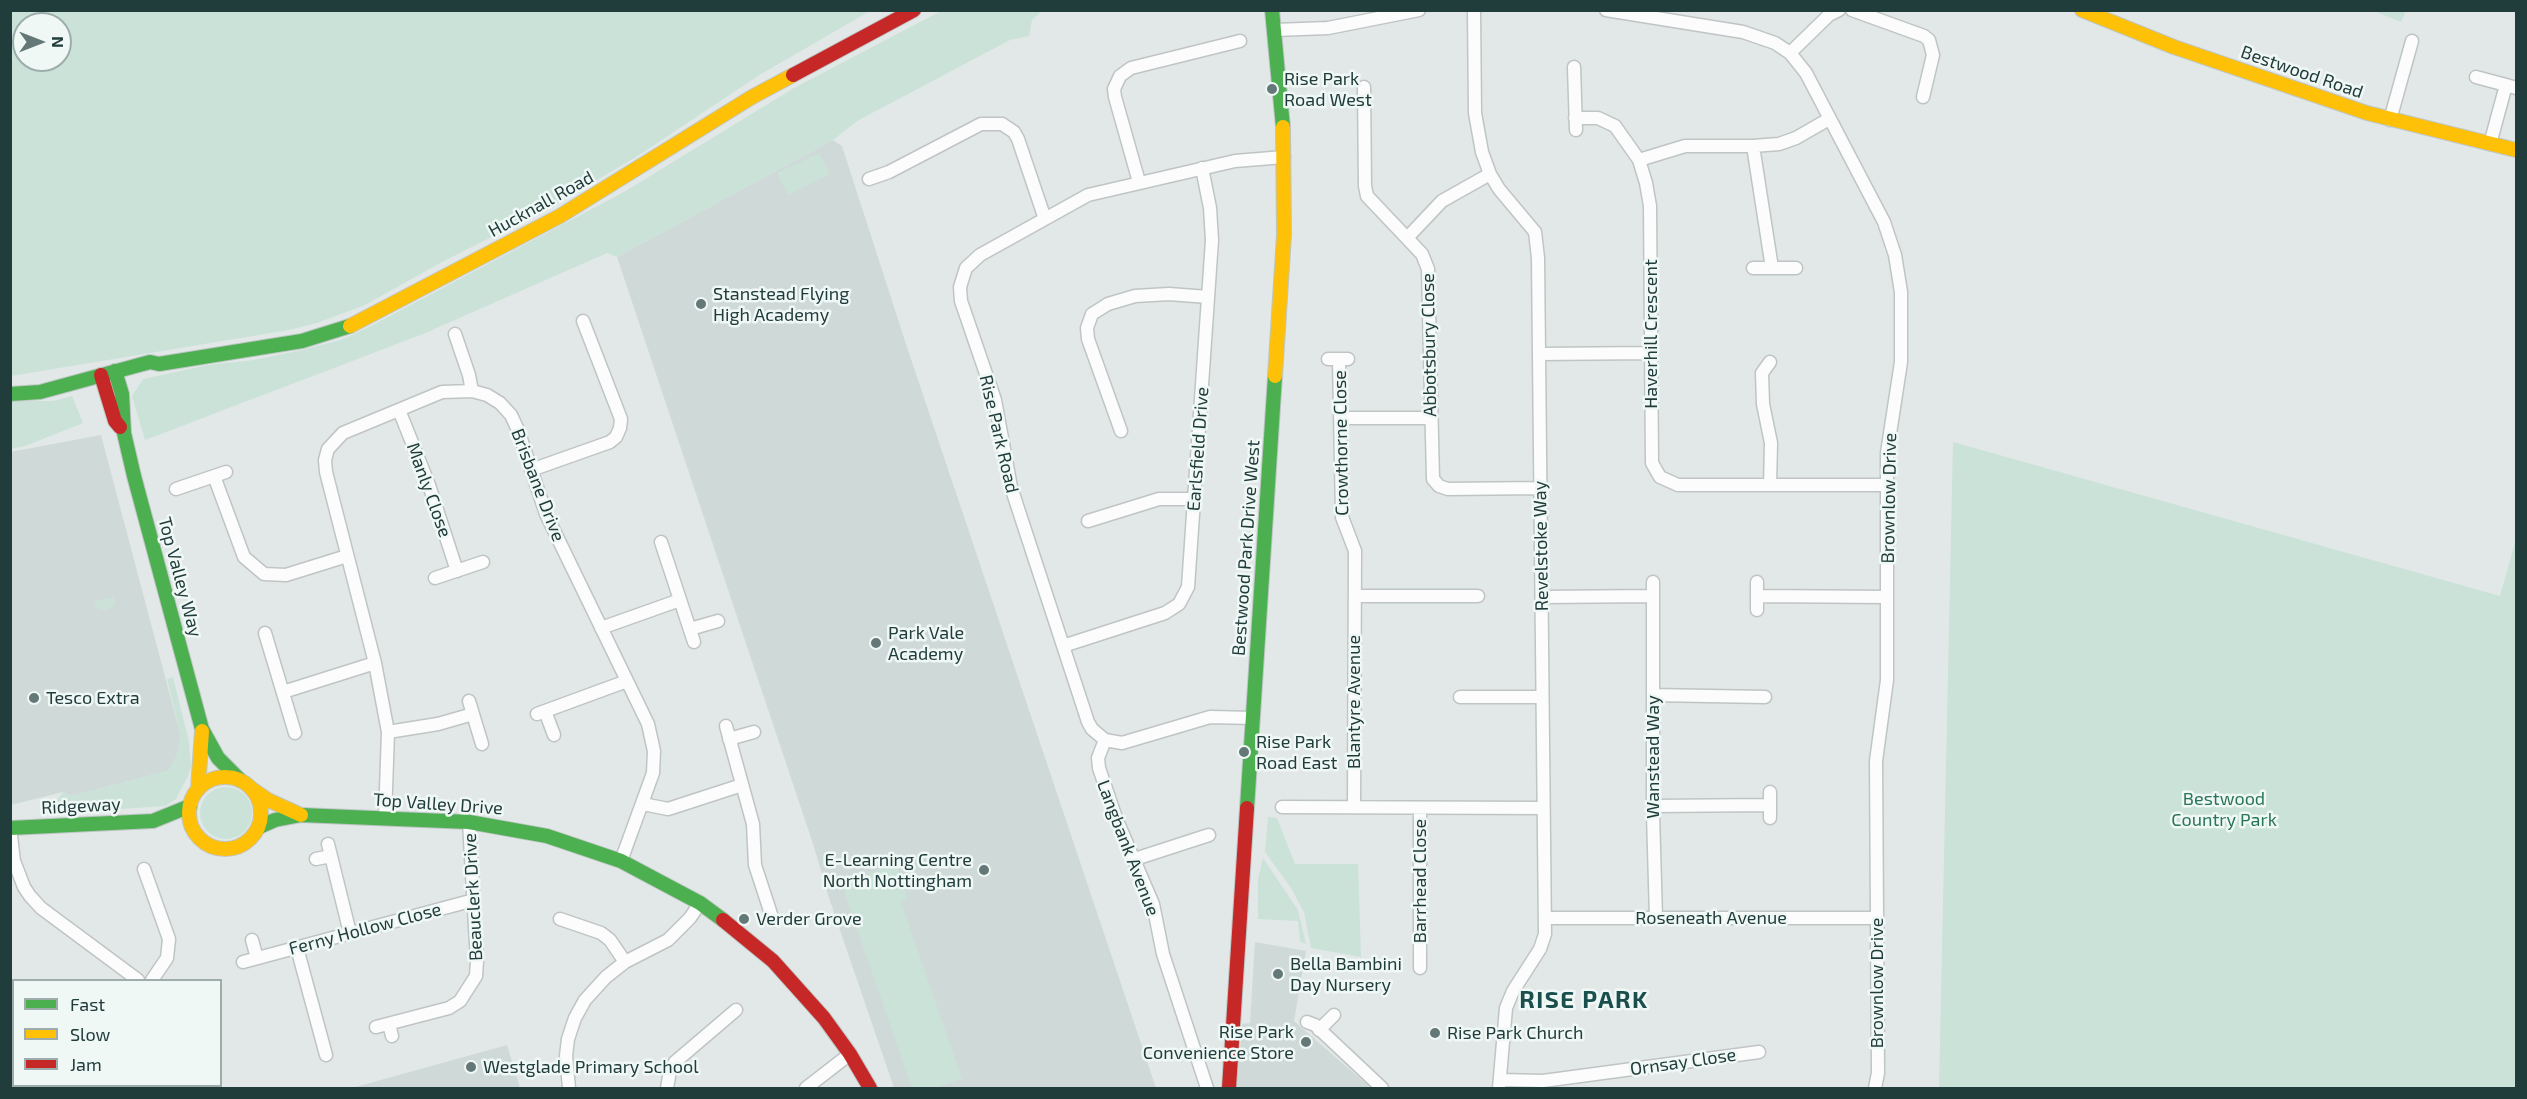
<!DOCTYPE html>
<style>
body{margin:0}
#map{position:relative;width:2527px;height:1099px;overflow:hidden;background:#e2e8e7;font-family:"Exo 2",sans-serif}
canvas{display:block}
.frame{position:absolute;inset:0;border:12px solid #203c3b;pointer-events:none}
.legend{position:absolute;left:12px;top:979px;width:210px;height:108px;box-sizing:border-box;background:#f0f8f6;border:2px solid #9dadab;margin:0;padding:8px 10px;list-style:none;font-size:18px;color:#203c3b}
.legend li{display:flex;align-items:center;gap:12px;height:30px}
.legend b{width:30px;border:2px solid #9dadab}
.north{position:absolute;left:12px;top:12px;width:60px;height:60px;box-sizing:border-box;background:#f0f8f6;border:2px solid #9dadab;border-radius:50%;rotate:90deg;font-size:16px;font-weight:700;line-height:24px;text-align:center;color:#203c3b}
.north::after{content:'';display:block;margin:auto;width:21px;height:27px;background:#647877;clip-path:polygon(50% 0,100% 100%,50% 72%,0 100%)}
</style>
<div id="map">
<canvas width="2527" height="1099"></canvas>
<div class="frame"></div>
<ul class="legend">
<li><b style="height:8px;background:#4caf50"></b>Fast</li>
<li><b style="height:8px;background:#ffc107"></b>Slow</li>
<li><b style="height:8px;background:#c62828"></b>Jam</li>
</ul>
<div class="north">N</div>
</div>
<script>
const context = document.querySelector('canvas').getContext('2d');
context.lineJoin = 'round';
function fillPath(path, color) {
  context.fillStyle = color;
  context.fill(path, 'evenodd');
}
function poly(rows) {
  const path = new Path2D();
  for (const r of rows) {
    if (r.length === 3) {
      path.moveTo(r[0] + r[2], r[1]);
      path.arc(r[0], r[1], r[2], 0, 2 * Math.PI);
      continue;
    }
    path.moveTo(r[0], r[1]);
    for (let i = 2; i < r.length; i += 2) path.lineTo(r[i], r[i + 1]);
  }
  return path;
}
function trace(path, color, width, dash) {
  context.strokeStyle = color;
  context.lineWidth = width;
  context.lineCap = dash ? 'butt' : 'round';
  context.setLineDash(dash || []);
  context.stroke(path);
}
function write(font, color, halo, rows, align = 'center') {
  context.font = font + ' "Exo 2",sans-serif';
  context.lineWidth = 5;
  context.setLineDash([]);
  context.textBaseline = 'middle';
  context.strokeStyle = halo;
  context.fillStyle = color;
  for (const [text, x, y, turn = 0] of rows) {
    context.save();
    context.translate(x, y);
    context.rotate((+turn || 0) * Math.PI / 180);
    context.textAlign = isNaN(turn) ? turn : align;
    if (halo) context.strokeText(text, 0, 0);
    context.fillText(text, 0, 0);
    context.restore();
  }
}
fillPath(poly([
 [833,140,842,146,907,347,1156,1088,894,1088,829,898,814,847,617,257],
 [101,435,181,737,177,756,168,771,71,796,63,792,11,805,10,452],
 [1255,942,1306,951,1294,1021,1371,1088,1237,1088,1242,1024,1250,1023],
 [507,1045,520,1088,352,1088]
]), '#cfdad8');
fillPath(poly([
 [10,11,870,11,761,74,636,157,549,208,442,262,365,305,317,323,289,330,11,376],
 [24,24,60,24,60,60,24,60],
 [941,11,1042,11,1032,20,1029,36,1010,40,857,121,833,140,617,257,607,253,423,334,145,440,132,396,143,379,208,365,254,360,302,350,341,340,369,327,624,192,794,88],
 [2374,11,2406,11,2401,22],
 [819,153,830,174,788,195,777,173],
 [72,396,83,423,25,446,11,449,10,401,53,401],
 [1953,442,2500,596,2516,539,2516,1088,1939,1088],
 [114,597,115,605,111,608,105,610,94,607,96,601],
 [173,677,189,742,191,766,188,776,176,799,165,806,47,814,63,792,71,796,168,771,177,756,181,738,167,679],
 [226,813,26],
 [1268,817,1277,818,1295,864,1358,864,1361,957,1311,948,1304,912,1291,888,1265,852],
 [1263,858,1298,910,1306,944,1300,941,1298,921,1258,919,1258,879],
 [896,864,908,899,901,902,962,1079,935,1088,912,1088,841,883]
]), '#cae2d7');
const street = poly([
 [1474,10,1475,113,1482,152,1490,174,1499,189,1535,232,1538,258,1545,934,1540,949,1513,991,1506,1008,1499,1088],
 [1606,10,1743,32,1775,43,1790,53,1806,73,1884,222,1895,255,1901,292,1901,362,1887,453,1887,680,1876,761,1878,1073,1875,1088],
 [1852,10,1924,36,1929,40,1933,55,1923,97],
 [1275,30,1328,28,1419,10],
 [1790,53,1829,15,1839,10],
 [1574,67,1576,130],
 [2476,77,2506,85],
 [1364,87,1365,186,1367,196,1422,254,1428,269,1433,479,1439,486,1448,489,1540,488],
 [1575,118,1598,118,1615,126,1639,160],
 [1829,119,1796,138,1779,144,1753,146,1685,146,1639,160,1646,183,1650,206,1652,463,1660,477,1678,485,1887,485],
 [2390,120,2412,41],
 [2490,144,2506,85,2516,88],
 [1753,146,1772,268],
 [869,179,889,172,981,124,1002,124,1014,132,1018,139,1045,219],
 [1139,182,1115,97,1114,89,1120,76,1131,68,1240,41],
 [1407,238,1442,201,1490,174],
 [1753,268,1796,268],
 [455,334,469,375,472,391],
 [1539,354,1652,353],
 [1328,359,1348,359],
 [1339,359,1342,517,1355,551,1354,807],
 [1770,362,1762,373,1763,404,1771,443,1770,485],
 [399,410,429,485,457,571],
 [1340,418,1430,418],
 [1121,431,1088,339,1087,328,1092,314,1108,304,1135,296,1169,294,1208,297],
 [531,470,610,442,616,437,620,428,621,419,583,321],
 [214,476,244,557,264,574,286,575,347,556],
 [176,489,226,472],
 [1088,521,1159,499,1195,499],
 [661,542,694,642],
 [435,578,483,562],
 [1653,582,1653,596],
 [1355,596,1478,596],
 [1757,596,1887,597],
 [1542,597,1653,596,1653,814,1656,918],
 [1757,610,1757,582],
 [601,628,680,600],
 [690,629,718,621],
 [265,633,295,733],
 [1063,646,1165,613,1179,604,1188,587,1212,240,1210,208,1202,168],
 [283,692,375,663],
 [1653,695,1765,697],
 [1460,697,1542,697],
 [469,701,482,744],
 [545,711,554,735],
 [537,714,627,681],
 [1253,718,1210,717,1122,743,1105,740,1092,729,1088,722,1011,487,995,400,961,301,960,287,966,268,980,255,1088,195,1235,161,1284,157],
 [726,726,753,824,755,865,773,920],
 [388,732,438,724,473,714],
 [729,739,754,732],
 [1105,740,1098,758,1099,768,1116,818,1153,904,1163,954,1207,1088],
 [643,804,668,809,742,785],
 [1653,806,1770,805],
 [1282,807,1543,808],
 [1420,808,1420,968],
 [385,818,388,732,375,663,326,472,325,460,328,449,343,433,442,392,472,391,487,395,500,403,511,415,518,430,546,514,648,724,654,751,653,773,621,861],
 [1770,818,1770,792],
 [10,828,14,861,24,887,30,896,41,908,138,980],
 [328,844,350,933],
 [316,859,331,856],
 [1135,859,1209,835],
 [144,869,169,939,167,958,152,980],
 [1545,918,1877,918],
 [560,919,601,933,610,940,625,962],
 [252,940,257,958],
 [297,948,326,1055],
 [243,962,474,900],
 [1307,1022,1315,1025,1382,1088],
 [389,1024,392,1036],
 [376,1027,449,1008,460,1001,476,976,477,961,469,822],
 [1319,1030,1334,1015],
 [10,1071,14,1071],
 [1500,1080,1543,1081,1759,1052],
 [67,1086,74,1088],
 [200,1086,201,1088],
 [174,1088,181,1086],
 [569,1088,566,1056,568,1039,575,1018,585,1000,606,977,625,962,668,940,690,918,700,903],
 [667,1088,670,1071,675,1062,736,1010],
 [806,1088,850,1054]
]);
const fast = poly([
 [1272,10,1283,127],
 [115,371,122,394,124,433,134,476,202,729,218,758,240,780],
 [10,394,40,392,150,362,159,364,302,341,350,326],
 [1247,808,1275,376],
 [259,827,275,820,301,815,469,822,547,836,621,861,700,903,723,920],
 [10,828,153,821,190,806]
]);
const slow = poly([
 [2082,10,2174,47,2367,113,2516,150],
 [350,326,560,216,752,97,793,75],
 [1275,376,1284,235,1283,127],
 [225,813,36],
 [198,789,202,731],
 [252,789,268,800,301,815]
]);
const jam = poly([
 [793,75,914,10],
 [101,375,115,421,120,427],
 [723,920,773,961,824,1018,850,1054,870,1088],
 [1229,1088,1247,808]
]);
trace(street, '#bfc5c4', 15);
trace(fast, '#bec6c5', 16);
trace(slow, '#bec6c5', 16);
trace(jam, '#bec6c5', 16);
trace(street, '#fbfcfb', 12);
trace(fast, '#4caf50', 14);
trace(slow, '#ffc107', 14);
trace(jam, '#c62828', 14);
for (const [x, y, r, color] of [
 [1272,89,6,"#647877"],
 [701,304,6,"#647877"],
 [876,643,6,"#647877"],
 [34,698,6,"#647877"],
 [1244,752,6,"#647877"],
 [984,870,6,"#647877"],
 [744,919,6,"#647877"],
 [1278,974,6,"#647877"],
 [1435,1033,6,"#647877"],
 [1306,1042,6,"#647877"],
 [471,1067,6,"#647877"]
]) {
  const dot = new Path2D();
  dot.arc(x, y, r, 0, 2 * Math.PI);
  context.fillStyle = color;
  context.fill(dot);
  trace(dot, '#f0f8f6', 2);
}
write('18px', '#203c3b', '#f0f8f6', [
 ["Bestwood Road",2302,72,19],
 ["Hucknall Road",541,204,-29],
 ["Haverhill Crescent",1651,334,-90],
 ["Abbotsbury Close",1429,345,-91],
 ["Rise Park Road",999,434,77],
 ["Crowthorne Close",1341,443,-91],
 ["Earlsfield Drive",1198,449,-86],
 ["Brisbane Drive",538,485,69],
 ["Manly Close",429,490,70],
 ["Brownlow Drive",1889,498,-89],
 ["Revelstoke Way",1541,546,-91],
 ["Bestwood Park Drive West",1246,548,-86],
 ["Top Valley Way",180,577,75],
 ["Blantyre Avenue",1354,702,-90],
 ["Wanstead Way",1653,757,-90],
 ["Top Valley Drive",438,804,4],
 ["Ridgeway",81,806,-3],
 ["Langbank Avenue",1128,848,69],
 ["Barrhead Close",1420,881,-90],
 ["Beauclerk Drive",473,897,-93],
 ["Roseneath Avenue",1711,918],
 ["Ferny Hollow Close",365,929,-15],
 ["Brownlow Drive",1877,983,-90],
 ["Ornsay Close",1683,1062,-8]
]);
write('18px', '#203c3b', '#f0f8f6', [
 ["Rise Park",1284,79],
 ["Road West",1284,100],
 ["Stanstead Flying",713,294],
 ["High Academy",713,315],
 ["Park Vale",888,633],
 ["Academy",888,654],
 ["Tesco Extra",46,698],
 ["Rise Park",1256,742],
 ["Road East",1256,763],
 ["E-Learning Centre",972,860,"right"],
 ["North Nottingham",972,881,"right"],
 ["Verder Grove",756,919],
 ["Bella Bambini",1290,964],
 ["Day Nursery",1290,985],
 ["Rise Park",1294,1032,"right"],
 ["Convenience Store",1294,1053,"right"],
 ["Rise Park Church",1447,1033],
 ["Westglade Primary School",483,1067]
], 'left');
write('18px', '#287558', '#f0f8f6', [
 ["Bestwood",2224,799],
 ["Country Park",2224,820]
]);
context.letterSpacing = '1.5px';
write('bold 24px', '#1b4f4e', '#f0f8f6', [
 ["RISE PARK",1584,1000]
]);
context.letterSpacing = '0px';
</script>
